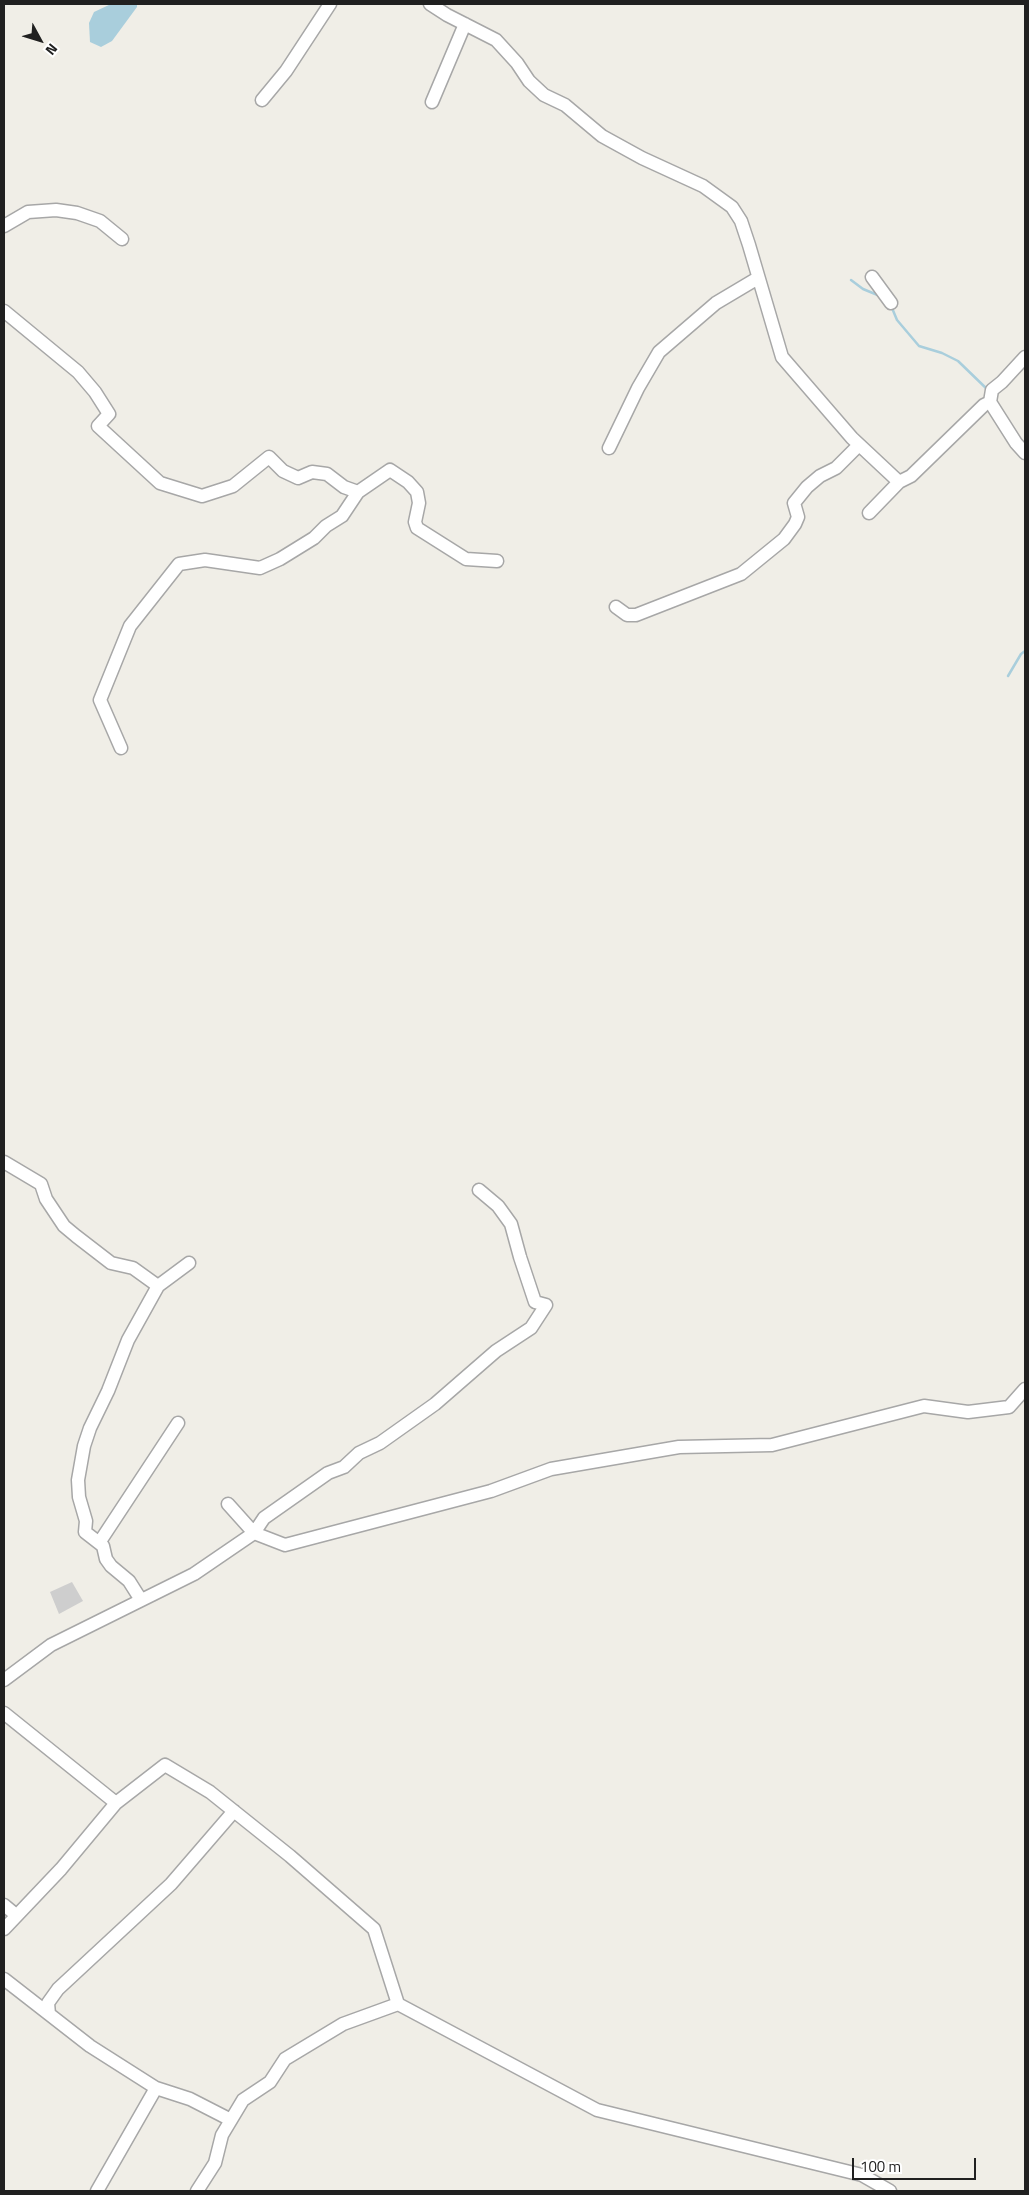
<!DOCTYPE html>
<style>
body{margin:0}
#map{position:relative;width:1029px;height:2195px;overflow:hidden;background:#f0eee7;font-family:"Titillium Web",sans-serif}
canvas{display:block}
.frame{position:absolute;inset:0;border:5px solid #202020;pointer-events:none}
.north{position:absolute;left:15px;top:15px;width:50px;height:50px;-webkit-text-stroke:4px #fff;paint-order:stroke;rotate:129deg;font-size:14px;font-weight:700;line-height:20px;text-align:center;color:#202020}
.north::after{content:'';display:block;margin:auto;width:18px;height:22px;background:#202020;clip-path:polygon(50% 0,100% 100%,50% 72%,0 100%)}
.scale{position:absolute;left:852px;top:2158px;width:124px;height:22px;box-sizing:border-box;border:2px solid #202020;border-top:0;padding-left:6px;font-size:15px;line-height:18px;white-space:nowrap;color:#202020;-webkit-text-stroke:4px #fff;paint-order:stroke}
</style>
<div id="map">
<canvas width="1029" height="2195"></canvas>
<div class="frame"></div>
<div class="north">N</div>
<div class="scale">100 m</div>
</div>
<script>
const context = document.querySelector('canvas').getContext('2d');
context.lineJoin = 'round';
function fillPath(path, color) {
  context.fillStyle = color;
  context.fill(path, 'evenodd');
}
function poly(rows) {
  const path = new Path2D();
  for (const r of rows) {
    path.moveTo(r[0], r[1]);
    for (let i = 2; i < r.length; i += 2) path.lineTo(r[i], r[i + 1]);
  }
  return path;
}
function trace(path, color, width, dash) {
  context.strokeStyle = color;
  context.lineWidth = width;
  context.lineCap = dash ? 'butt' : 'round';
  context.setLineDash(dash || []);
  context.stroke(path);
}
fillPath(poly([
 [72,1582,83,1601,59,1614,50,1592]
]), '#cecece');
fillPath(poly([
 [111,4,137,4,137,7,112,41,101,47,90,42,89,23,94,12]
]), '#a9cedc');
trace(poly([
 [851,280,863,289,880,296],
 [892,308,897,320,919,346,942,353,958,361,988,390],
 [1008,676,1021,654,1025,651]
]), '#a9cedc', 2.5);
const minor = poly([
 [430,4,447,15,496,40,517,63,529,81,544,95,565,105,602,136,642,158,703,186,732,207,741,221,749,245,782,357,852,438,899,482,911,476,984,405,990,402,1016,443,1025,453],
 [262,100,286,71,330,4],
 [432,102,465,24],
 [4,226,28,212,56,210,77,213,100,221,122,239],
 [872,277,891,303],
 [4,311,78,372,95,392,109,414,98,426,160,483,202,496,233,486,269,457,283,471,298,478,312,472,327,474,344,487,358,492],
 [990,402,992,390,1002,382,1025,357],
 [609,448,638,388,659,352,716,303,758,278],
 [869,513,899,482],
 [616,607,627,615,636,615,741,574,784,539,795,524,798,517,794,503,807,487,820,476,836,468,859,445],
 [121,748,100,700,130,626,179,564,205,560,260,568,280,559,314,538,326,526,342,516,358,492,390,470,408,482,417,492,419,503,415,522,417,528,466,559,497,561],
 [4,1162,41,1184,46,1199,64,1226,76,1236,111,1263,133,1268,158,1286],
 [228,1504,254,1533,264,1518,328,1473,344,1467,359,1453,380,1443,435,1404,496,1351,531,1328,546,1305,535,1302,520,1257,511,1224,498,1206,479,1190],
 [99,1543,178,1423],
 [141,1600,129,1581,111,1566,106,1559,103,1546,85,1532,86,1521,79,1497,78,1480,84,1446,90,1428,108,1391,128,1340,158,1286,189,1263],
 [4,1680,51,1645,194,1574,254,1533,285,1545,491,1491,551,1469,679,1447,772,1445,924,1406,968,1412,1009,1407,1025,1389],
 [4,1713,116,1803,165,1765,210,1792,290,1856,374,1929,398,2004],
 [4,1905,16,1915],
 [4,1929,61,1869,116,1803],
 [4,1979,90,2046,156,2088,97,2191],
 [49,2014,48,2003,58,1989,171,1884,234,1811],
 [156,2088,190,2099,231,2120],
 [197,2191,215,2163,222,2135,243,2100,270,2082,285,2059,343,2024,398,2004,597,2110,862,2175,890,2191]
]);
trace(minor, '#a7a7a7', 15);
trace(minor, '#fff', 12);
</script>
